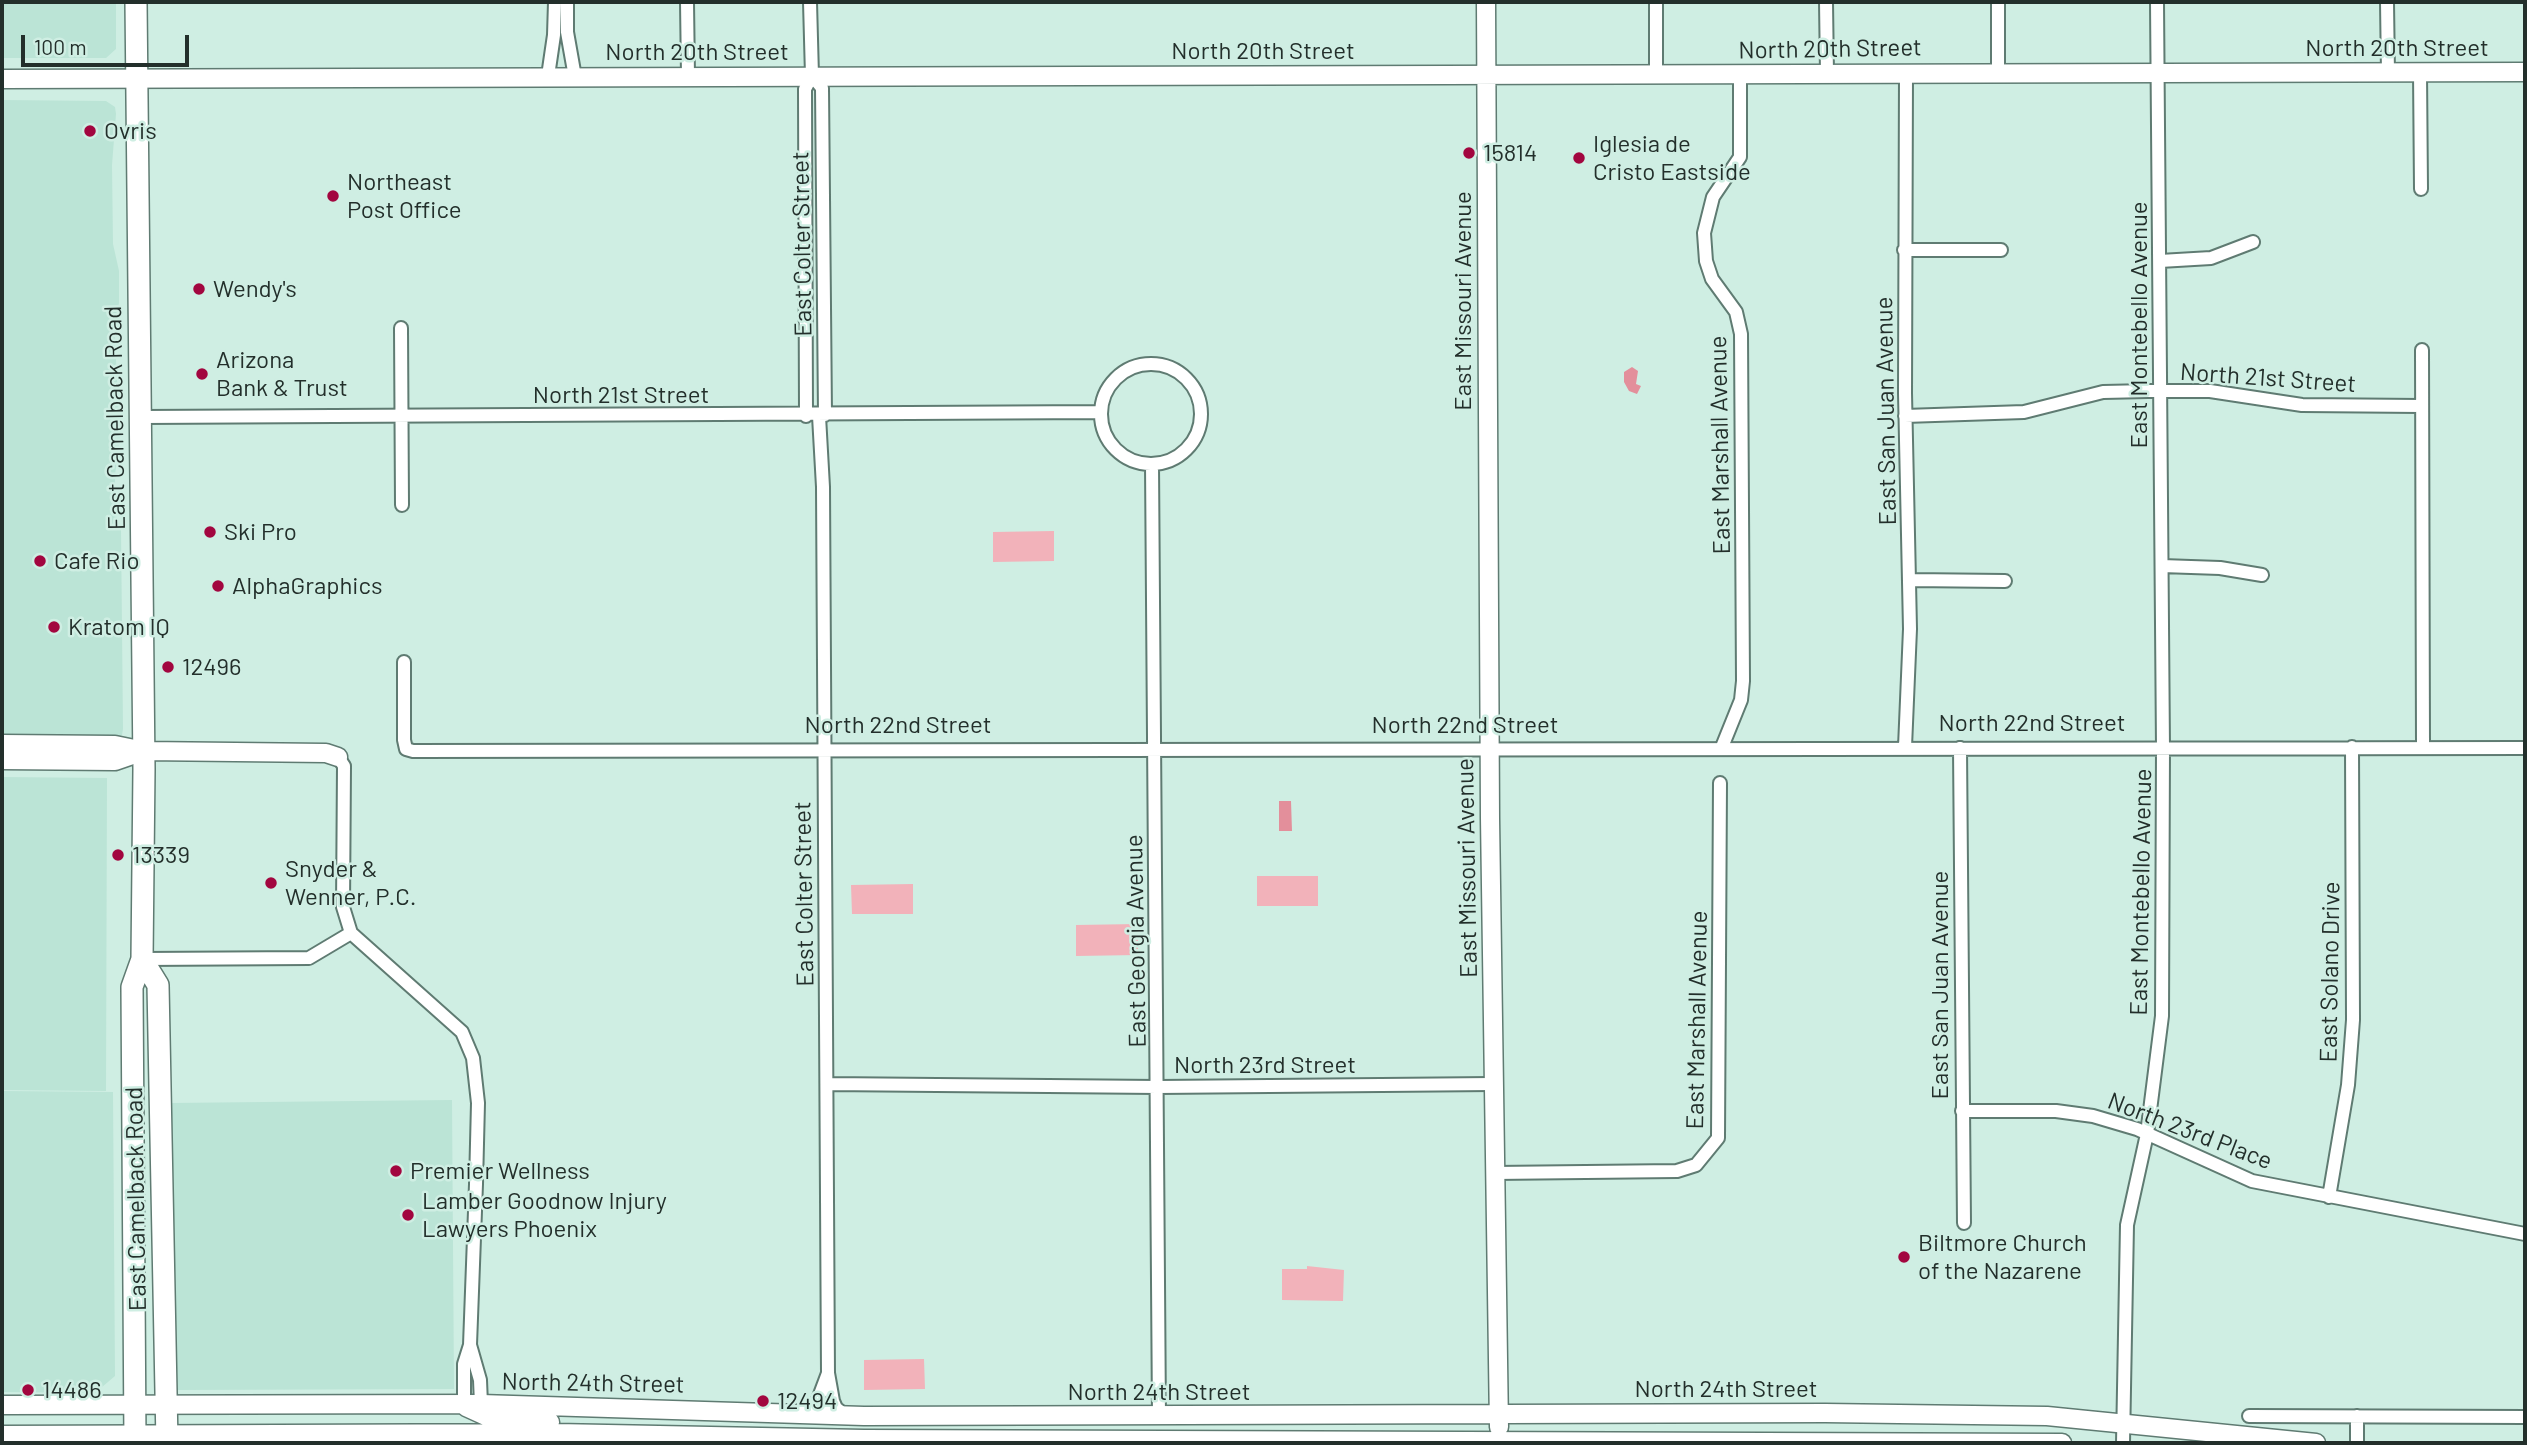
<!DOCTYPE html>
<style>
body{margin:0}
#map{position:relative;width:2527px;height:1445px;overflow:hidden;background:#cfeee3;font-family:Barlow,sans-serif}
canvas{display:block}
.frame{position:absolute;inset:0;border:4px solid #232f2b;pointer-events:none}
.scale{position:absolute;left:21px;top:35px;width:168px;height:32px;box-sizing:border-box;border:4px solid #232f2b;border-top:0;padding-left:9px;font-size:21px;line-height:24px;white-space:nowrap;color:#232f2b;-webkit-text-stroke:5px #cfeee3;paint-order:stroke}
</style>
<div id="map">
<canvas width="2527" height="1445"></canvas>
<div class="frame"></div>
<div class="scale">100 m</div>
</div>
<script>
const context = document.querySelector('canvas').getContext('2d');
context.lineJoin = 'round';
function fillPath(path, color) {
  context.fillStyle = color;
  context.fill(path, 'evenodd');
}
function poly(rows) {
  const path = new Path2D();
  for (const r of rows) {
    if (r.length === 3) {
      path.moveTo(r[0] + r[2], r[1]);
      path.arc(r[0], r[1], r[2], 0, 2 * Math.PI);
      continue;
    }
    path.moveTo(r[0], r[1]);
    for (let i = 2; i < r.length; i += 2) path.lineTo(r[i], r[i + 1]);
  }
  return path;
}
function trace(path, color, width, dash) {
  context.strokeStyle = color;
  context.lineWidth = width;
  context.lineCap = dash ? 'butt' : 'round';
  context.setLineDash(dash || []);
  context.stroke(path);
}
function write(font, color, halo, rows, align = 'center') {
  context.font = font + ' Barlow,sans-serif';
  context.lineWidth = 5;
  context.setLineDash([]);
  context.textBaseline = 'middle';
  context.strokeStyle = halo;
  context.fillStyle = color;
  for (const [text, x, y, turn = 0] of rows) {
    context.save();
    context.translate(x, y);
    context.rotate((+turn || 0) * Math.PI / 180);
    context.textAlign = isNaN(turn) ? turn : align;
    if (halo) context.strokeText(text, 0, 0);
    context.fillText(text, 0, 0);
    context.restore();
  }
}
fillPath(poly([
 [2,2,116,2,116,49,106,58,2,58],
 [2,100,106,101,115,107,116,114,112,165,113,244,119,271,119,303,114,322,120,437,115,475,115,513,121,528,123,729,122,735,115,738,2,738],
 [2,777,107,778,106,1091,2,1090],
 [2,1091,113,1092,115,1376,95,1393,2,1392],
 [452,1100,454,1389,175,1390,170,1103]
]), '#bbe4d6');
fillPath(poly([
 [1054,531,1054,561,993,562,993,532],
 [1257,876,1318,876,1318,906,1257,906],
 [913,884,913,914,852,914,851,885],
 [1138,924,1138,955,1076,956,1076,925],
 [1307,1266,1344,1270,1343,1301,1282,1300,1282,1269,1307,1269],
 [924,1359,925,1389,864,1390,864,1360]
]), '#f2b2ba');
fillPath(poly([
 [1632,367,1638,371,1636,384,1641,386,1637,394,1629,391,1624,382,1624,372],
 [1279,801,1291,801,1292,831,1279,831]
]), '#e38f9b');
const street = poly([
 [567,2,567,32,575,77],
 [687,2,688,76],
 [1656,2,1656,74],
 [1826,2,1827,74],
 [1998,2,1998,72],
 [2387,2,2388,74],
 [2420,72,2421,189],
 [548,76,554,35,555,2],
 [812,76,822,88,825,415],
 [1904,250,2001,250],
 [2160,261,2211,258,2253,242],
 [401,328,402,505],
 [2422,350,2423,747],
 [1151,414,50],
 [806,416,805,89,812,76,810,2],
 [819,416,823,487,828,1373,833,1401,836,1408,846,1416],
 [1905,416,2024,412,2103,392,2148,391,2210,391,2302,405,2421,406],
 [142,417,1101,412],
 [1152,464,1159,1417],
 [2162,566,2220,568,2262,575],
 [1910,580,2005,581],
 [404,662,404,740,406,749,413,751,2525,748],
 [1722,747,1741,700,1743,681,1741,334,1736,312,1712,279,1706,261,1704,233,1713,197,1740,157,1740,75],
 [1905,747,1910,629,1905,393,1906,73],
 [1960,748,1964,1223],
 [338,757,344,766,343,907,351,933,462,1032,473,1058,478,1103,476,1184,470,1345,464,1364,464,1405],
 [142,959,309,958,351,933],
 [827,1084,1158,1087,1493,1084],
 [1962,1111,2056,1111,2093,1116,2137,1129,2252,1181,2525,1234],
 [1494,1173,1677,1171,1696,1165,1718,1138,1720,783],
 [2329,1197,2348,1085,2353,1020,2352,747],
 [470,1345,480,1380,481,1404],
 [807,1414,816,1405,828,1373],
 [2249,1416,2525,1417],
 [2123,1443,2127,1225,2147,1134,2162,1016,2163,747,2157,2],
 [2357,1443,2357,1416]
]);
const secondary = poly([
 [1486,2,1490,818,1499,1427],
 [2,79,2525,72],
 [2,744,115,745,144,751,326,753,338,757],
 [2,760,115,761,141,752],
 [2,1405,481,1404,864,1416,1825,1413,2047,1416,2316,1443],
 [466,1407,488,1417,550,1422],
 [2,1435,556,1433,864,1439,2062,1443]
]);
const primary = poly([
 [142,959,158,985,167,1443],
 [135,1443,132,987,142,959,144,769,136,2]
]);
trace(street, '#5f7b72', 16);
trace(secondary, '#5f7b72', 21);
trace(primary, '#5f7b72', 24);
trace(street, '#fff', 12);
trace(secondary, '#fff', 18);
trace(primary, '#fff', 21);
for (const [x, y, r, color] of [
 [90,131,7,"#a2063f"],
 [1469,153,7,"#a2063f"],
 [1579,158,7,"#a2063f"],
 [333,196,7,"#a2063f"],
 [199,289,7,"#a2063f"],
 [202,374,7,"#a2063f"],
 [210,532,7,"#a2063f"],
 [40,561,7,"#a2063f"],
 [218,586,7,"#a2063f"],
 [54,627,7,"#a2063f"],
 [168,667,7,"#a2063f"],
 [118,855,7,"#a2063f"],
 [271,883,7,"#a2063f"],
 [396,1171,7,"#a2063f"],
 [408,1215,7,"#a2063f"],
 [1904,1257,7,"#a2063f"],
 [28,1390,7,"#a2063f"],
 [763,1401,7,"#a2063f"]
]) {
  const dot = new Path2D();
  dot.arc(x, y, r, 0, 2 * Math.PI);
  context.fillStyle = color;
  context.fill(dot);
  trace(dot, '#cfeee3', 2.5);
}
write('24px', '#232f2b', '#cfeee3', [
 ["North 20th Street",2397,48],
 ["North 20th Street",1830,49,-1],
 ["North 20th Street",1263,51],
 ["North 20th Street",697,52],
 ["East Colter Street",802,244,-91],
 ["East Missouri Avenue",1463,301,-90],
 ["East Montebello Avenue",2139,325,-90],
 ["North 21st Street",2268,378,4],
 ["North 21st Street",621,395],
 ["East San Juan Avenue",1886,411,-91],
 ["East Camelback Road",115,418,-91],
 ["East Marshall Avenue",1720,445,-91],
 ["North 22nd Street",2032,723],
 ["North 22nd Street",898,725],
 ["North 22nd Street",1465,725],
 ["East Missouri Avenue",1467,868,-91],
 ["East Montebello Avenue",2141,892,-89],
 ["East Colter Street",804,894,-91],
 ["East Georgia Avenue",1136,941,-91],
 ["East Solano Drive",2330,972,-89],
 ["East San Juan Avenue",1940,985,-90],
 ["East Marshall Avenue",1697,1020,-89],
 ["North 23rd Street",1265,1065],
 ["North 23rd Place",2190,1131,21],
 ["East Camelback Road",136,1199,-91],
 ["North 24th Street",593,1383,1],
 ["North 24th Street",1726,1389],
 ["North 24th Street",1159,1392]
]);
write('24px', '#232f2b', '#cfeee3', [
 ["Ovris",104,131],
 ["Iglesia de",1593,144],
 ["Cristo Eastside",1593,172],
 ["15814",1483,153],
 ["Northeast",347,182],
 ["Post Office",347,210],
 ["Wendy's",213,289],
 ["Arizona",216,360],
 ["Bank & Trust",216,388],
 ["Ski Pro",224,532],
 ["Cafe Rio",54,561],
 ["AlphaGraphics",232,586],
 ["Kratom IQ",68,627],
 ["12496",182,667],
 ["13339",132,855],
 ["Snyder &",285,869],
 ["Wenner, P.C.",285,897],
 ["Premier Wellness",410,1171],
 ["Lamber Goodnow Injury",422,1201],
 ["Lawyers Phoenix",422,1229],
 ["Biltmore Church",1918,1243],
 ["of the Nazarene",1918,1271],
 ["14486",42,1390],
 ["12494",777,1401]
], 'left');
</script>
